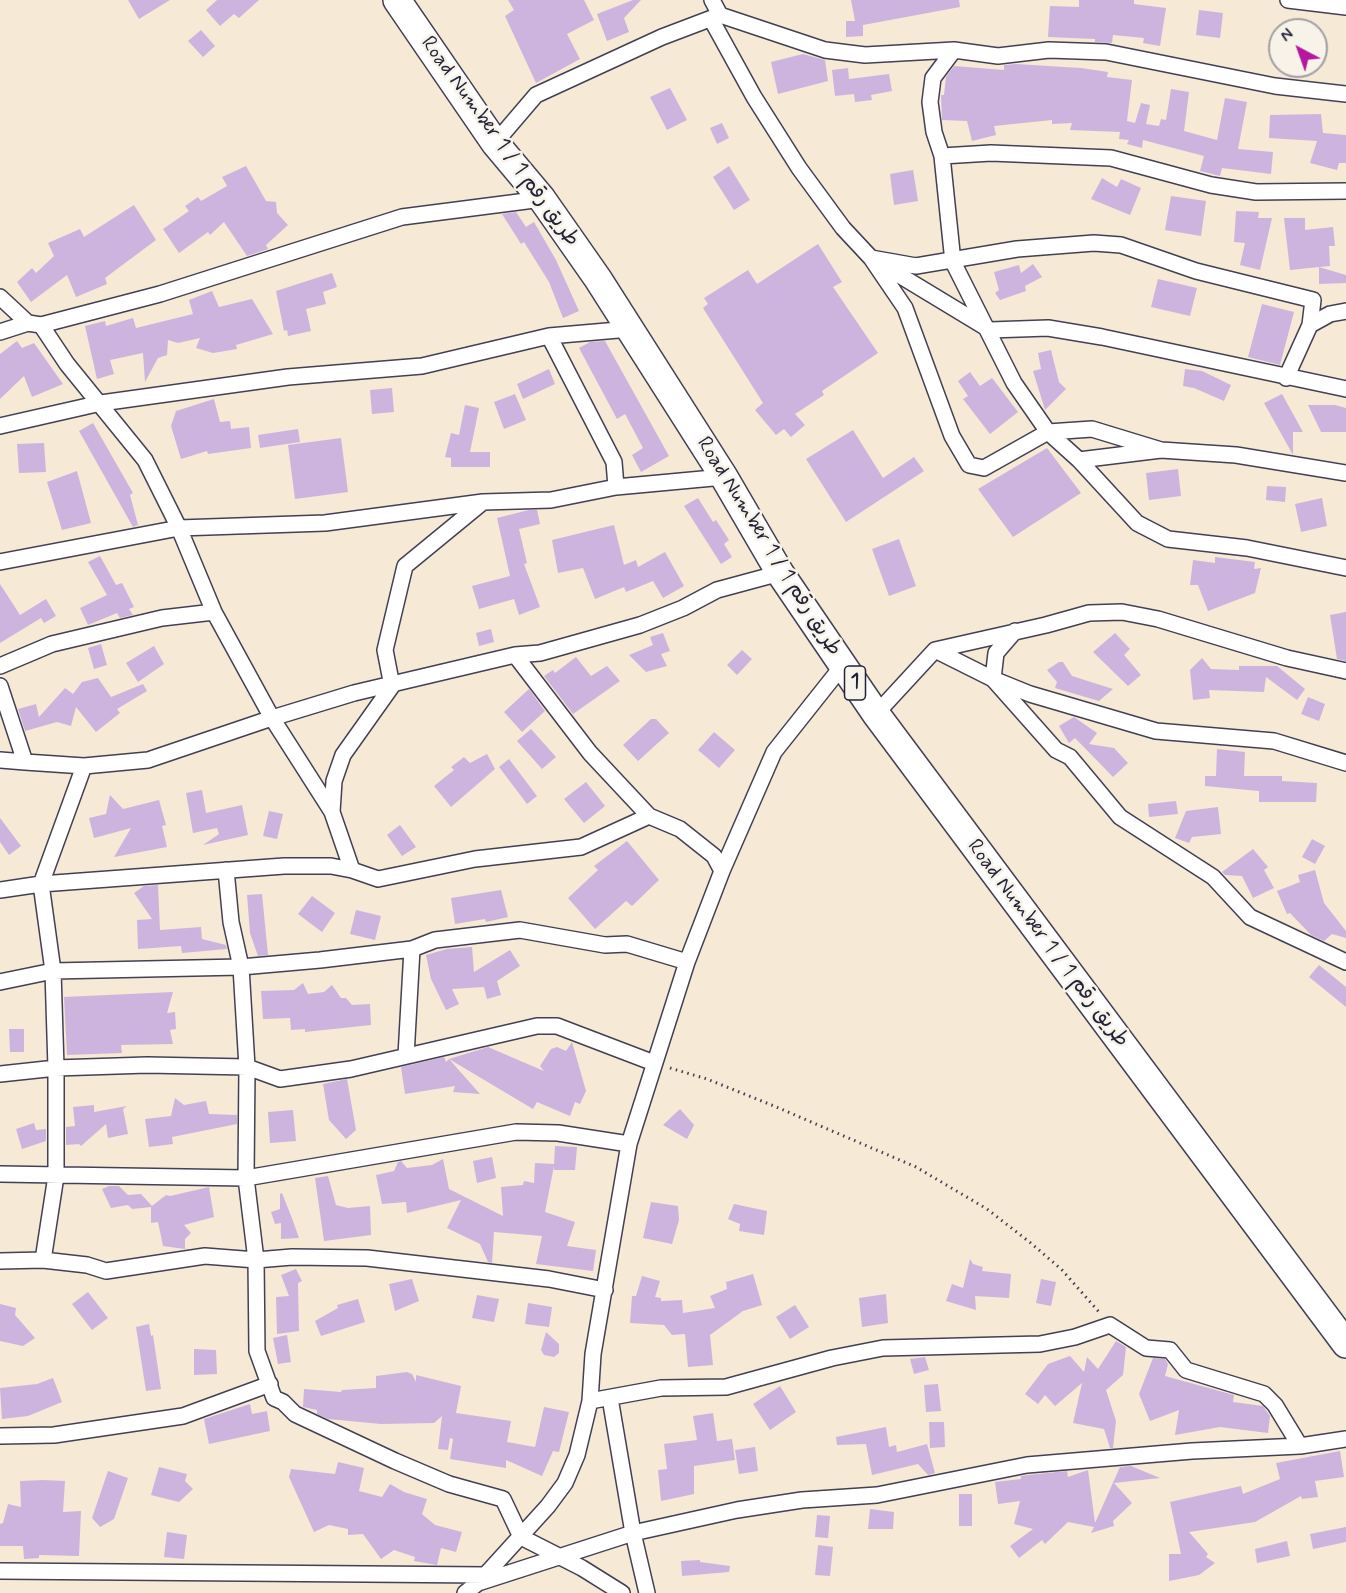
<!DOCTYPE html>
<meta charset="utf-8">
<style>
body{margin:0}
#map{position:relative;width:1346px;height:1593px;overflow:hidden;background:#f6e9d6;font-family:Mynerve,sans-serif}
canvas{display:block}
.north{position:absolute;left:1268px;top:18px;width:60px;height:60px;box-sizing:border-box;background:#f7f3e8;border:2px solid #a29fa3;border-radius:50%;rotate:319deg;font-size:16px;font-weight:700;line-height:24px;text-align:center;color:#22223b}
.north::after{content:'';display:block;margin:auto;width:21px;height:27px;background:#b5179e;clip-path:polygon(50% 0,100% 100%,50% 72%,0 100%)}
</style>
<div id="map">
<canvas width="1346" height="1593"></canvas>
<div class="north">N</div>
</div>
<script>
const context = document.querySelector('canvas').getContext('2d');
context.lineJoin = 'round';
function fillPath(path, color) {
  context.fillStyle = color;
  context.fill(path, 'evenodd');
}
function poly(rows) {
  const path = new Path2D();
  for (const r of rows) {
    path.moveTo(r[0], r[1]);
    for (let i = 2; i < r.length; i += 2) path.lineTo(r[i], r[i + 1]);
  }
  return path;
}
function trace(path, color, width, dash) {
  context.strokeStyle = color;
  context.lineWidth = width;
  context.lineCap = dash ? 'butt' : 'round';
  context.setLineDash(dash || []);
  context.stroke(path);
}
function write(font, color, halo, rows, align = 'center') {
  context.font = font + ' Mynerve,"Playpen Sans Arabic",sans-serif';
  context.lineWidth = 5;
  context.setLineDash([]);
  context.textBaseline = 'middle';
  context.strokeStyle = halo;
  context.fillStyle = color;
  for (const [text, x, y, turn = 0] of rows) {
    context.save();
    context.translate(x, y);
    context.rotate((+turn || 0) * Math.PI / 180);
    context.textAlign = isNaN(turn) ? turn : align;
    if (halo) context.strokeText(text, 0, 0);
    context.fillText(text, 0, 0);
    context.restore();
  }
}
fillPath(poly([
 [128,0,170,0,139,19],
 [217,0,259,0,239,18,234,14,220,26,206,10],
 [508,0,584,0,594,20,567,34,580,59,536,83,505,16,514,10],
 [633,0,641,0,624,18,629,32,607,41,597,14],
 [851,0,959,0,960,7,863,25,863,36,846,37,846,21,855,21],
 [1079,0,1134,0,1134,4,1166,8,1160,46,1143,43,1144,38,1113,35,1112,43,1095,42,1095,39,1048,37,1050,6,1079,7],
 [1199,10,1223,13,1220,38,1196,35],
 [201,30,215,46,203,57,188,41],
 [803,54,825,60,828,81,778,94,771,62],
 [1016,64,1081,68,1108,72,1107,77,1132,80,1127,121,1135,123,1141,103,1150,105,1146,124,1159,126,1161,119,1166,120,1171,89,1189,92,1184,131,1217,140,1225,98,1247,102,1238,149,1273,152,1271,174,1222,168,1220,176,1200,171,1204,156,1143,140,1142,148,1127,144,1129,140,1119,139,1120,132,1070,130,1072,123,1052,124,1052,120,994,126,996,135,972,141,967,121,942,120,941,95,944,95,946,77,954,66,1004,70,1004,65],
 [848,68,849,79,889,74,892,91,871,95,872,100,855,102,854,94,835,96,832,70],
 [670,88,687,120,667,130,650,97],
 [1321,114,1323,133,1346,135,1346,163,1339,163,1337,170,1310,163,1317,141,1269,138,1270,115],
 [722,123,729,138,717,144,710,128],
 [246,166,266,201,276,202,277,213,288,225,266,245,268,249,247,256,224,222,210,235,208,232,179,253,163,229,189,211,185,206,198,197,201,201,227,186,222,177],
 [729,166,750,200,734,210,713,177],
 [913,170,918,201,894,205,890,174],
 [1102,178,1117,187,1121,179,1141,188,1130,215,1091,199],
 [1171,196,1206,201,1201,236,1165,230],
 [134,205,156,240,105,278,107,284,76,297,67,275,31,302,17,282,32,268,36,273,54,256,48,243,80,229,84,237],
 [1236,211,1259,212,1258,218,1272,218,1260,270,1240,265,1245,243,1234,242],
 [516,212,526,227,534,222,556,260,579,311,563,318,549,282,524,242,521,244,502,214],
 [1284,218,1305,218,1305,230,1333,227,1335,246,1329,246,1330,266,1319,267,1346,275,1346,283,1319,284,1319,267,1290,270],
 [818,244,842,282,833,287,878,353,822,391,824,395,795,414,805,425,791,437,784,429,776,435,755,410,763,403,703,308,708,304,704,298,748,270,757,284],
 [1033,264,1042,277,1025,286,1026,291,1000,300,995,293,999,290,994,272,1019,265,1021,273],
 [332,273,337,287,323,292,326,304,306,309,311,331,288,336,287,330,284,331,276,291],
 [1158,279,1197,288,1190,316,1151,307],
 [212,291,219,307,252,299,273,334,236,345,237,349,213,353,196,348,200,338,178,343,168,340,167,355,158,358,145,382,143,353,110,360,114,374,97,379,85,326,105,321,106,326,133,318,136,328,193,314,189,300],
 [1262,304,1294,312,1280,365,1248,357],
 [17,341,22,348,34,343,63,384,32,397,24,376,0,399,0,354],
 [605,341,669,456,641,472,632,455,643,448,625,414,617,419,579,348,590,342],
 [1051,350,1059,382,1066,389,1045,410,1033,371,1041,369,1038,353],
 [549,369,555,384,523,399,517,384],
 [1185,369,1202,371,1231,385,1224,401,1194,388,1183,386],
 [970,372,980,386,992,378,1018,412,990,434,963,399,968,396,958,381],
 [392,388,394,412,372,414,370,390],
 [515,394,526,420,504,429,494,402],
 [1282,394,1303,432,1293,432,1293,455,1264,403],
 [214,399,220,422,230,421,231,429,249,427,251,448,208,454,207,451,181,459,171,426,176,411],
 [465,405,479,408,470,452,490,452,490,467,451,467,451,458,445,457,451,433,459,435],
 [1308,405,1335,405,1346,408,1346,432,1321,432],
 [93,423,133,493,130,495,138,525,133,527,79,431],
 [298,429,300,442,260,448,258,435],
 [853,430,883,478,914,457,924,471,846,522,806,459],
 [341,438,348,492,295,499,288,445],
 [44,443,46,472,19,473,17,444],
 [1047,448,1081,493,1013,537,978,489],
 [1178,469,1181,496,1149,500,1146,473],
 [77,471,91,523,62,530,47,482],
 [1267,486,1286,487,1285,502,1266,500],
 [698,498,713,522,716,520,729,540,724,544,732,557,721,564,684,506],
 [1322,498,1327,526,1301,532,1295,504],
 [529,510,537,510,540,524,519,529,527,563,524,564,540,607,519,615,514,599,479,609,472,586,510,576,497,518],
 [614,525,624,565,636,560,638,567,665,552,684,586,663,598,653,581,626,592,624,587,595,599,583,568,558,573,552,540],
 [899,539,916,586,889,596,872,549],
 [100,556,116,585,122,583,134,607,129,609,133,615,120,618,117,613,88,625,80,608,107,595,88,562],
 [1215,557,1255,562,1254,569,1261,568,1255,593,1208,611,1198,585,1190,585,1193,560,1215,563],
 [0,584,20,615,46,599,56,616,44,623,41,618,0,643],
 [1346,612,1346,661,1337,659,1330,615],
 [491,629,494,642,479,646,476,633],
 [663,633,670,651,661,654,667,666,646,672,629,655,653,645,650,637],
 [1115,633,1130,649,1124,655,1141,675,1128,686,1093,652],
 [101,644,107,665,94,669,88,648],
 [154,646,164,664,138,682,126,663],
 [742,650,752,659,737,675,727,665],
 [576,657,591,676,607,666,620,681,573,714,544,676,553,670,555,673],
 [1202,658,1211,669,1239,670,1239,666,1277,666,1305,689,1297,700,1266,677,1264,692,1209,690,1210,698,1193,700,1190,670],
 [1059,662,1063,662,1072,676,1113,689,1099,701,1055,688,1057,682,1047,670],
 [98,678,111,697,143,684,147,691,117,709,120,713,96,732,76,707,71,726,57,722,25,731,18,709,36,704,39,717,65,688,73,694,82,682],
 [529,689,545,711,522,732,504,712],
 [1308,697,1325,704,1319,721,1301,714],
 [1074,717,1097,733,1089,744,1114,748,1128,763,1113,777,1075,738,1069,743,1059,726],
 [651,719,656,719,669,733,638,761,623,745],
 [531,729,556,757,542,769,517,741],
 [714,732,735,750,719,768,698,750],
 [1217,749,1245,752,1244,776,1282,776,1282,781,1317,783,1316,802,1259,802,1259,791,1205,786,1205,776,1216,776],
 [487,754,495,769,451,807,434,786,454,770,451,767,464,757,470,763],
 [509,759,537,796,527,804,499,767],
 [586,782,605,806,584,823,564,799],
 [202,790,206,813,242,805,248,835,203,845,219,834,217,828,193,833,186,793],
 [110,795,123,809,159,800,166,825,162,826,167,847,114,857,131,828,94,838,89,818,106,814],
 [1176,801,1178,814,1149,817,1148,804],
 [1218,807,1221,834,1192,837,1189,843,1175,838,1186,811],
 [269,811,283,814,277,839,263,836],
 [0,818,21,846,9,855,0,842],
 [400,825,416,847,402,856,387,835],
 [1312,839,1325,846,1315,864,1302,857],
 [627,841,659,880,632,906,626,901,595,929,568,898,598,870,594,866],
 [1253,849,1268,867,1264,870,1274,888,1253,898,1242,876,1225,875,1222,872],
 [1315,870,1324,903,1346,931,1346,938,1332,934,1324,941,1311,935,1290,913,1287,914,1277,891,1300,882,1298,875],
 [158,885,160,930,201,927,202,939,226,945,227,949,182,953,181,946,138,949,137,920,152,919,134,893,144,886],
 [501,890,508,917,486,922,485,919,455,924,451,898],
 [262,894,268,955,258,956,250,933,247,895],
 [312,896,335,913,322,932,298,914],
 [356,910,381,916,375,940,350,934],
 [472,947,474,972,510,950,520,966,497,981,501,995,487,999,484,987,452,989,459,1004,446,1010,431,979,426,955,447,949],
 [1319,965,1346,987,1346,1007,1309,977],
 [303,983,308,994,324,992,332,985,341,998,346,998,352,1005,370,1004,371,1025,305,1032,305,1029,291,1030,290,1018,263,1019,261,991,294,990],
 [173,992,167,1013,175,1012,176,1029,170,1030,173,1044,121,1045,122,1053,67,1055,64,997],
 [9,1029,24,1029,24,1052,10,1052],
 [572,1042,586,1091,580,1104,575,1102,570,1116,537,1102,533,1109,449,1059,488,1047,544,1071,540,1066,551,1049,557,1047,566,1051],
 [444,1057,446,1062,449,1059,480,1094,453,1092,455,1086,405,1094,401,1067],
 [347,1079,356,1130,346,1139,329,1120,323,1084],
 [175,1098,184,1105,206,1101,209,1114,237,1115,237,1124,172,1137,173,1144,149,1147,145,1119,171,1116],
 [94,1105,94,1112,127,1106,123,1109,128,1134,108,1138,106,1124,81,1146,79,1144,66,1145,66,1127,75,1126,73,1107],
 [680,1109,694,1125,687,1139,663,1125],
 [293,1110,296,1141,270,1143,268,1112],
 [34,1123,36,1130,46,1129,46,1141,22,1149,16,1129],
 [555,1146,577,1147,575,1170,554,1170,554,1166,545,1212,575,1222,567,1246,596,1250,593,1271,536,1264,542,1236,494,1232,492,1263,488,1262,480,1244,447,1228,461,1200,407,1213,406,1202,382,1204,376,1175,394,1171,398,1162,401,1161,407,1168,432,1165,443,1159,449,1189,503,1216,501,1187,523,1185,524,1181,534,1183,535,1163,554,1164],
 [492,1157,496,1178,477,1183,473,1161],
 [328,1176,336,1205,348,1208,370,1206,371,1235,324,1241,315,1178],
 [109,1186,119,1186,128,1195,141,1194,152,1206,166,1195,170,1196,209,1187,214,1217,184,1225,191,1233,185,1239,185,1249,163,1246,158,1222,151,1223,151,1207,132,1209,128,1205,111,1208,102,1189],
 [282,1193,293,1221,299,1238,281,1239,281,1223,275,1224,271,1212,280,1209,280,1194],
 [651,1202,678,1206,679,1220,672,1244,643,1238],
 [734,1204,767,1211,764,1235,739,1231,740,1224,728,1219],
 [970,1259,973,1264,983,1267,982,1271,1011,1274,1009,1298,975,1296,976,1310,946,1301,952,1284,963,1288],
 [296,1269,302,1281,298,1283,299,1331,277,1334,276,1297,289,1296,281,1275],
 [753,1274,762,1305,743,1311,710,1335,713,1365,688,1367,685,1334,672,1335,664,1325,630,1323,632,1296,636,1296,642,1276,660,1281,655,1297,661,1298,661,1301,682,1300,683,1313,715,1308,710,1296,727,1289,726,1282],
 [412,1279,419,1301,395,1311,389,1284],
 [1041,1279,1056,1282,1051,1306,1036,1303],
 [88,1292,108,1318,92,1330,72,1304],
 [886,1294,888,1323,862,1327,859,1298],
 [477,1295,499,1299,494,1322,472,1318],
 [358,1299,365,1322,321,1336,315,1321,338,1308,337,1305],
 [528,1303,552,1307,549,1327,525,1324],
 [0,1304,16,1308,15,1315,35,1338,23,1346,0,1341],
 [795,1305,809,1327,790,1339,776,1317],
 [149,1324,151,1336,153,1335,161,1389,146,1391,136,1327],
 [546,1332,559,1344,559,1353,554,1357,544,1355,541,1350],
 [287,1335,291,1362,278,1364,273,1338],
 [1116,1341,1126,1347,1123,1375,1106,1390,1116,1421,1113,1448,1110,1448,1104,1429,1073,1423,1082,1383,1055,1406,1045,1395,1038,1404,1025,1394,1048,1364,1070,1356,1084,1372,1087,1357,1098,1369],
 [194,1349,216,1350,217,1374,194,1375],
 [925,1357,929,1370,914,1374,910,1359],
 [1153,1358,1165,1359,1168,1364,1165,1376,1234,1395,1233,1402,1263,1406,1270,1416,1268,1433,1220,1427,1175,1435,1179,1410,1150,1421,1139,1394],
 [407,1372,412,1374,416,1382,416,1375,461,1386,456,1413,511,1421,507,1442,535,1447,544,1407,569,1412,559,1452,553,1451,542,1476,506,1460,506,1468,450,1459,453,1439,450,1438,448,1450,438,1449,442,1416,434,1423,381,1424,328,1419,317,1414,317,1410,303,1407,304,1389,341,1392,342,1390,376,1388,376,1376],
 [53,1378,62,1402,28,1416,2,1419,0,1388,37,1384],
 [938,1384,941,1411,926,1412,924,1385],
 [780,1386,796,1412,770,1430,753,1404],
 [250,1404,252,1414,267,1411,270,1431,209,1444,204,1419],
 [713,1413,717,1441,732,1439,735,1460,694,1466,694,1494,661,1501,658,1470,667,1469,664,1444,697,1440,693,1416],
 [929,1422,944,1422,945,1447,930,1448],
 [886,1427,889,1447,896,1445,897,1452,927,1444,935,1473,928,1475,918,1464,872,1475,866,1444,837,1445,836,1437],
 [755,1447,758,1471,739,1474,735,1450],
 [1340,1451,1344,1477,1315,1481,1318,1497,1302,1499,1301,1496,1255,1522,1189,1532,1208,1554,1206,1557,1215,1563,1199,1575,1169,1581,1169,1554,1181,1554,1170,1502,1241,1486,1243,1494,1280,1479,1276,1463],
 [338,1462,364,1468,359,1491,382,1497,390,1484,404,1492,427,1499,422,1514,435,1525,462,1532,456,1552,441,1548,437,1565,414,1561,415,1557,394,1550,381,1559,363,1534,348,1535,348,1529,329,1525,314,1532,289,1477,291,1469,335,1474],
 [1131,1466,1160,1478,1114,1483,1132,1503,1113,1521,1114,1526,1091,1533,1094,1527,1068,1522,1045,1544,1042,1540,1019,1558,1010,1546,1033,1529,1014,1524,1020,1501,998,1504,995,1482,1021,1479,1021,1476,1028,1475,1067,1471,1068,1477,1088,1470,1095,1523,1120,1467],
 [159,1467,187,1474,185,1481,193,1489,179,1502,151,1495],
 [108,1471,128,1478,114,1519,100,1527,92,1518],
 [43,1480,65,1481,63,1512,81,1511,79,1556,39,1555,39,1558,24,1559,23,1546,0,1546,0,1524,3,1523,8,1504,21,1507,20,1481],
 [959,1494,972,1494,972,1526,959,1526],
 [870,1509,894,1512,893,1529,868,1529],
 [817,1515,830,1516,828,1538,815,1537],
 [1346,1527,1346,1542,1313,1549,1310,1534],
 [167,1532,187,1535,184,1559,164,1557],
 [1287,1541,1290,1556,1257,1563,1255,1549],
 [818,1545,833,1547,830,1576,815,1575],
 [700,1560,700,1562,730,1566,729,1572,682,1576,681,1561]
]), '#cdb4de');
const street = poly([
 [712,0,720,15],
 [1288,0,1346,7],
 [711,19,754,97,799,168,843,228,871,258,905,308,952,436,969,465,984,468,1048,432,1079,460,1137,523,1168,539,1247,548,1346,568],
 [495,143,536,95,662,37,720,15,825,50,865,55,954,50],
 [942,156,991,153,1111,158,1211,185,1256,192,1346,191],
 [871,258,916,266,1017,249,1094,243,1121,245,1196,271,1313,300,1310,325,1286,378],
 [881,264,990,330,1048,328,1102,337,1346,389],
 [0,297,28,323],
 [41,325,67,364,145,460,179,528,214,612,272,718,354,693,515,655,540,653,640,625,683,608,717,590,780,573],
 [1310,325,1330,314,1346,311],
 [0,332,28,323,41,325,160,294,402,217,542,199],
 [549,336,614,462,616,487],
 [0,426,101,403,288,377,422,366,549,336,630,329],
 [1161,450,1092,429,1048,432,1014,383,953,262,942,156,934,132,930,102,933,78,954,50,998,56,1049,50,1106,52,1275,86,1346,94],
 [1079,460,1161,450,1236,455,1346,473],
 [0,562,179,528,325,523,483,502],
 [1015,631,996,653,993,679,1056,750,1070,757,1120,817,1213,877,1250,917,1346,962],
 [935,650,993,679,1030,694,1156,731,1274,741,1346,763],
 [515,655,590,753,649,816,680,829,714,856,722,871],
 [0,666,52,644,162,618,214,612],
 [0,686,25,762,84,766,41,884,53,971,56,1068,56,1176,43,1260],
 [876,714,935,650,1046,625,1089,613,1122,612,1158,619,1287,658,1346,671],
 [0,760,25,762],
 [84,766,148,760,272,718,332,812,352,870],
 [332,812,334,781,343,755,392,686,385,650,405,566,483,502,551,500,616,487,724,477],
 [226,870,231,922,241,967,247,1067,246,1178,256,1260,257,1351,274,1398,283,1402,295,1414,395,1461,449,1484,503,1499,521,1537,582,1568,622,1593],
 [0,890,41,884,284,866,331,866,352,870,378,879,475,859,581,847,649,816],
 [0,982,53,971,241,967,320,960,412,949,435,940,520,930,605,945,627,944,687,962],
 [406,1056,412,949],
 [0,1074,56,1068,147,1065,247,1067,280,1079,351,1069,537,1026,557,1026,654,1063],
 [0,1174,246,1178,516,1132,558,1133,629,1144],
 [0,1261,43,1260,87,1265,106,1271,205,1256,256,1260,292,1257,367,1258,549,1279,605,1290],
 [610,1398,633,1533,647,1593],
 [590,1401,661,1388,726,1387,832,1358,883,1348,1040,1344,1075,1337,1110,1325,1146,1348,1170,1350,1186,1370,1264,1394,1275,1405,1300,1446],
 [0,1436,54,1435,183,1416,270,1384],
 [0,1571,486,1575],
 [481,1582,633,1533,737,1510,802,1500,877,1495,1027,1465,1192,1451,1300,1446,1346,1439],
 [465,1593,478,1583,548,1506,565,1483,577,1455,590,1401,593,1354,629,1144,687,962,722,871,774,752,843,665]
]);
const highway = poly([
 [397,0,495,143,542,199,598,279,724,477,780,573,876,714,1346,1344]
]);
trace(street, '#424052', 18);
trace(highway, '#424052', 30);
trace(poly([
 [670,1068,707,1079,774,1106,916,1167,987,1209,1032,1244,1062,1270,1099,1312]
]), '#424052', 3, [1.5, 4.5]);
trace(street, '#fff', 15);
trace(highway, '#fff', 27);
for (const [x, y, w] of [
 [855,683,21]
]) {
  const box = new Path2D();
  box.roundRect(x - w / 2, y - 17, w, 34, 4.5);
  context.fillStyle = '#f7f3e8';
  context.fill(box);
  trace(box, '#22223b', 1.5);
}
write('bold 20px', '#22223b', null, [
 ["1",855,683]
]);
write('21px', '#22223b', '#f7f3e8', [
 ["Road Number 1 / طريق رقم 1",499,142,54],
 ["Road Number 1 / طريق رقم 1",768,547,58],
 ["Road Number 1 / طريق رقم 1",1047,944,53]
]);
</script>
